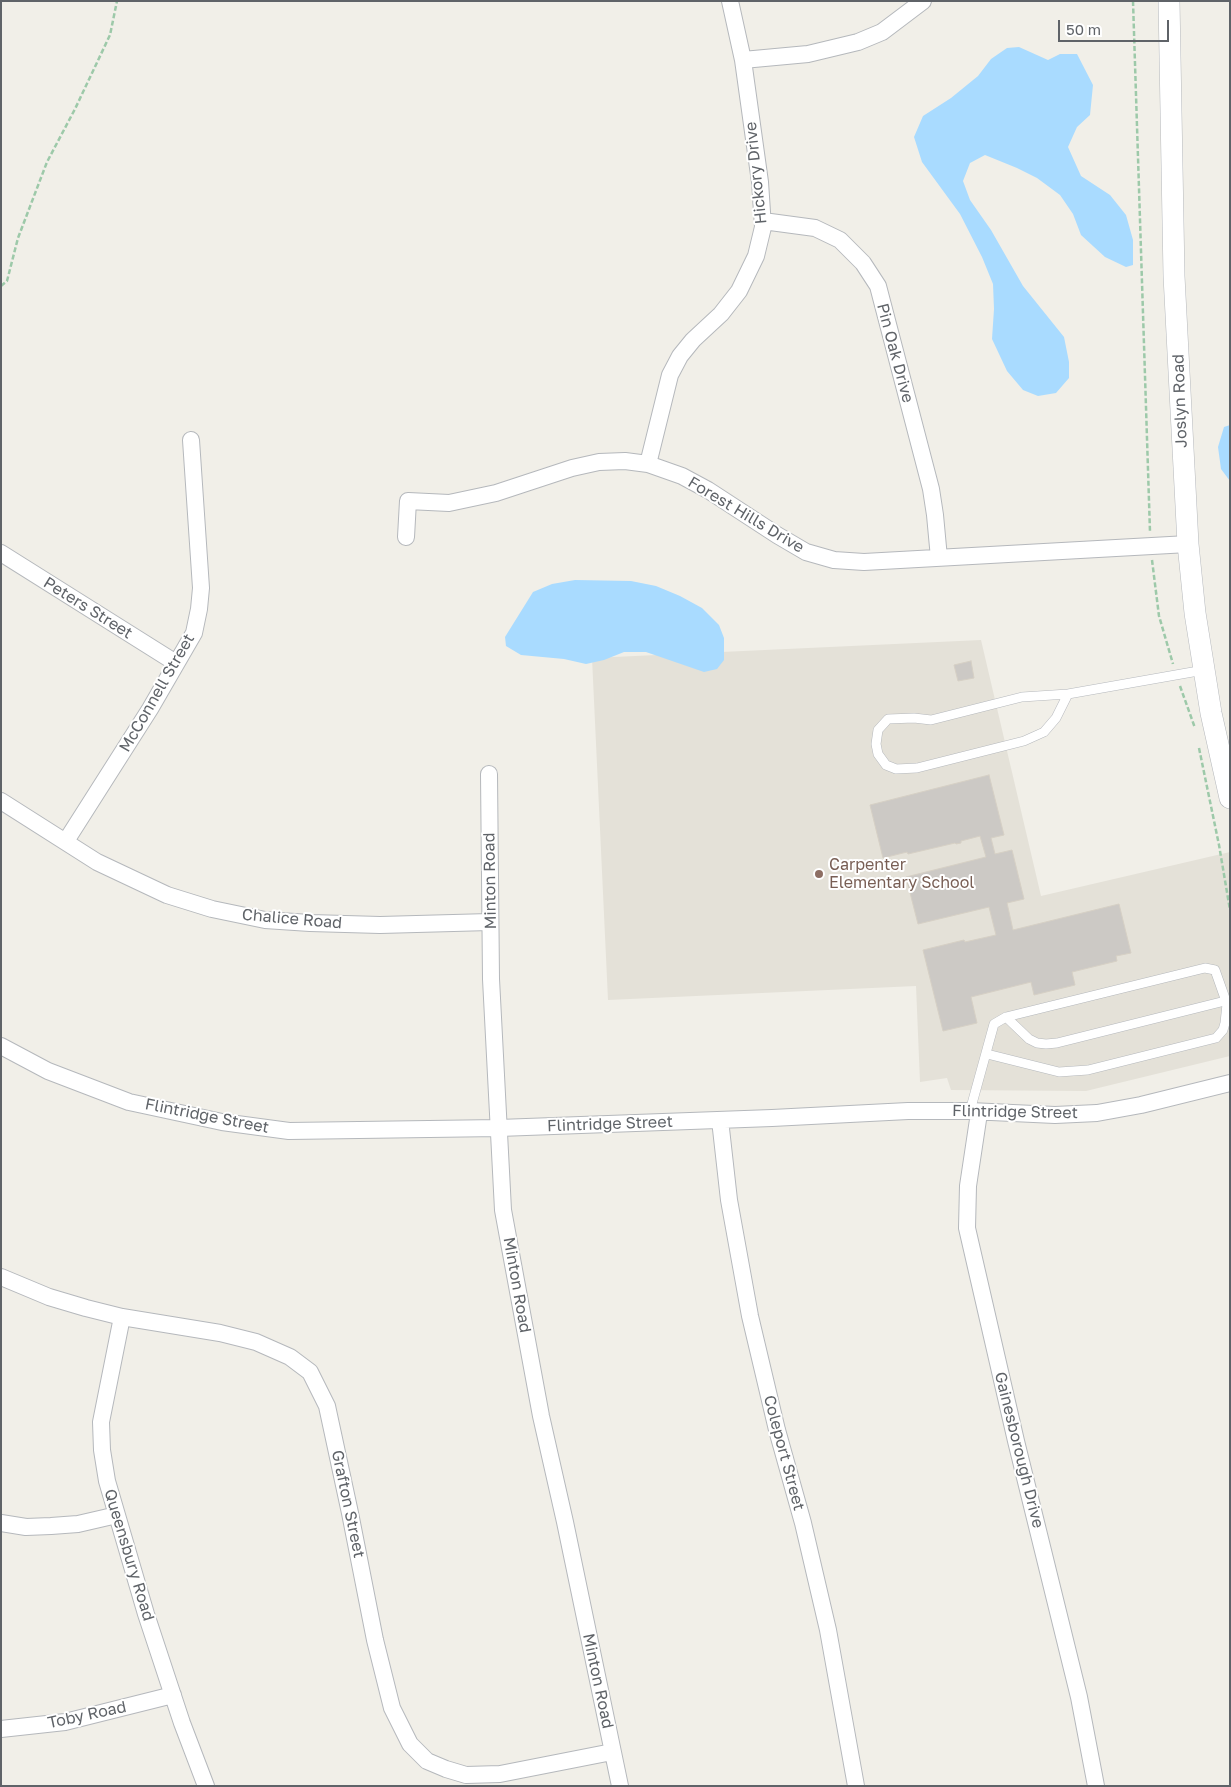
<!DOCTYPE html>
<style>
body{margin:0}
#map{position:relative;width:1231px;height:1787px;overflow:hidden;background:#f1efe8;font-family:"Golos Text",sans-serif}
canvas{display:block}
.frame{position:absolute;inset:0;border:2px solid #5f6368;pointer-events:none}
.scale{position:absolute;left:1058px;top:20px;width:111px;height:22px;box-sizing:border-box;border:2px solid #5f6368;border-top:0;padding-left:6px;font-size:15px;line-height:18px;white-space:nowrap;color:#5f6368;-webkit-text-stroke:4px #fff;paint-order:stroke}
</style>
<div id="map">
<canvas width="1231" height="1787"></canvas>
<div class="frame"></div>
<div class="scale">50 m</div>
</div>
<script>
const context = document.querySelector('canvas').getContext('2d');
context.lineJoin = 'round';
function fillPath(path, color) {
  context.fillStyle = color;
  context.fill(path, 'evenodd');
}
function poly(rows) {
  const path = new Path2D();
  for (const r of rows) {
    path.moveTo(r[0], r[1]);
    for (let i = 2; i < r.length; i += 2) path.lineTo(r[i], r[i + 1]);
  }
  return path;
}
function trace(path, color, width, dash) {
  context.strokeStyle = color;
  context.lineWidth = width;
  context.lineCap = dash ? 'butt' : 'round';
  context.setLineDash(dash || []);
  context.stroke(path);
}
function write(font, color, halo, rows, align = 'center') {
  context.font = font + ' "Golos Text",sans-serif';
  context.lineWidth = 4;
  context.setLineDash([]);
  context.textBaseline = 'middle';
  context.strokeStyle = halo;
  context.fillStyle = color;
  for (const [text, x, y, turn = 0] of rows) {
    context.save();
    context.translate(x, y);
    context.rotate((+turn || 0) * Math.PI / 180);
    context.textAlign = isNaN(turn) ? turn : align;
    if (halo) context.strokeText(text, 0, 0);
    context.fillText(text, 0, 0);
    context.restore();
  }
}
fillPath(poly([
 [981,640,1041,896,1230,852,1230,1056,1086,1091,951,1090,947,1078,920,1082,916,986,608,1000,592,658]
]), '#e4e1d8');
fillPath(poly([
 [1019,47,1048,60,1060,54,1077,54,1093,85,1090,115,1077,127,1068,147,1081,176,1110,195,1126,215,1133,240,1133,265,1126,267,1105,257,1081,235,1073,214,1060,195,1037,178,1017,168,985,155,970,163,963,181,970,200,991,230,1023,286,1064,337,1069,362,1069,378,1056,393,1038,396,1023,390,1007,371,992,339,994,309,993,284,982,257,960,214,922,162,914,137,923,116,951,98,978,76,991,59,1007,48],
 [1230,425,1230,481,1221,469,1218,447,1224,427],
 [575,580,631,581,656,586,680,596,702,608,719,625,724,638,724,660,717,669,704,672,646,652,624,652,604,660,586,664,564,659,521,655,506,646,505,637,533,592,552,584]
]), '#a9dbff');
const building = poly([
 [971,661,974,678,958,681,954,665,971,661],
 [989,775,1004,835,991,838,995,854,1012,850,1024,899,1007,903,1013,930,1119,904,1131,953,1116,956,1117,961,1072,972,1075,985,1034,995,1031,982,971,997,977,1023,943,1031,923,950,964,940,965,942,996,935,989,907,918,924,906,877,986,857,980,836,961,841,961,843,956,844,955,843,908,854,907,852,883,858,870,805,989,775]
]);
fillPath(building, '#ccc9c5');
trace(building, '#d6d0c5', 1);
const service = poly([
 [1068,694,1056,718,1044,732,1024,741,917,768,896,769,886,765,878,754,876,744,878,730,888,719,914,718,931,720,1022,697,1068,694,1204,670],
 [1006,1017,1029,1039,1037,1043,1046,1044,1057,1043,1225,1001],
 [970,1111,994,1024,1006,1017,1205,968,1215,970,1227,1004,1225,1023,1223,1030,1216,1038,1088,1070,1059,1072,987,1054]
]);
const minor = poly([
 [743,60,808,54,858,42,882,32,923,1],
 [763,221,815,228,840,240,863,263,878,286,931,489,935,515,939,558],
 [648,464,670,375,680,356,693,340,721,314,739,291,756,256,763,227,760,182,743,60,730,1],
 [406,537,408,501,449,503,496,493,572,468,599,462,625,461,648,464,682,476,708,490,777,535,806,552,834,560,864,562,1188,544],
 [1,553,176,663],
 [489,774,491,979,503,1210,541,1416,565,1522,620,1786],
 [1,801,97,862,167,895,212,909,265,920,310,923,380,925,490,922],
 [66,841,150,709,194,633,199,609,201,588,191,440],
 [1,1046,48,1071,129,1102,222,1122,289,1131,499,1128,772,1118,908,1111,970,1111,1055,1115,1097,1113,1141,1105,1230,1083],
 [979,1113,968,1186,967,1228,1016,1441,1079,1697,1096,1786],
 [720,1120,729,1200,750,1316,777,1430,803,1523,828,1630,856,1786],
 [1,1277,49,1297,86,1308,122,1317,220,1333,256,1342,290,1357,310,1372,327,1406,350,1513,375,1640,392,1708,410,1744,427,1761,446,1769,466,1775,500,1774,612,1752],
 [122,1317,101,1422,102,1450,107,1481,146,1614,182,1723,206,1786],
 [1,1523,26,1527,51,1526,78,1524,117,1515],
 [1,1729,65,1722,173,1695]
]);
const tertiary = poly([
 [1169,1,1174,276,1188,544,1195,613,1211,713,1230,798]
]);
trace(service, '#b5b8bc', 10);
trace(minor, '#b5b8bc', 18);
trace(tertiary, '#b5b8bc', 22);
trace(poly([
 [1133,1,1150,532],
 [1,286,7,281,18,238,47,162,75,109,110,35,117,1],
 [1152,560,1159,616,1173,664],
 [1180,686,1195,728],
 [1199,748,1219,845,1230,910]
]), '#9dc9a9', 2.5, [5, 2.5]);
trace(service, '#fff', 9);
trace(minor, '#fff', 16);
trace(tertiary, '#fff', 21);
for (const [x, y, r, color] of [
 [819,874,5,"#8d6e63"]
]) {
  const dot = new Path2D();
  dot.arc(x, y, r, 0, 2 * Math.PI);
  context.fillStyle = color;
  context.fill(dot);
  trace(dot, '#fff', 2);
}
write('16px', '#5f6368', '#fff', [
 ["Hickory Drive",756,173,-96],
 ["Pin Oak Drive",895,353,75],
 ["Joslyn Road",1180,401,-92],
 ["Forest Hills Drive",746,515,31],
 ["Peters Street",88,608,32],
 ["McConnell Street",157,693,-60],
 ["Minton Road",490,881,-91],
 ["Chalice Road",292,919,5],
 ["Flintridge Street",1015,1112,1],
 ["Flintridge Street",207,1116,11],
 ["Flintridge Street",610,1124,-2],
 ["Minton Road",517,1285,80],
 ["Gainesborough Drive",1019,1450,76],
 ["Coleport Street",784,1453,75],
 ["Grafton Street",348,1504,78],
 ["Queensbury Road",129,1555,73],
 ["Minton Road",598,1681,78],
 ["Toby Road",87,1715,-12]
]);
write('16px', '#785e54', '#fff', [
 ["Carpenter",829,865],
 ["Elementary School",829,883]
], 'left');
</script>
